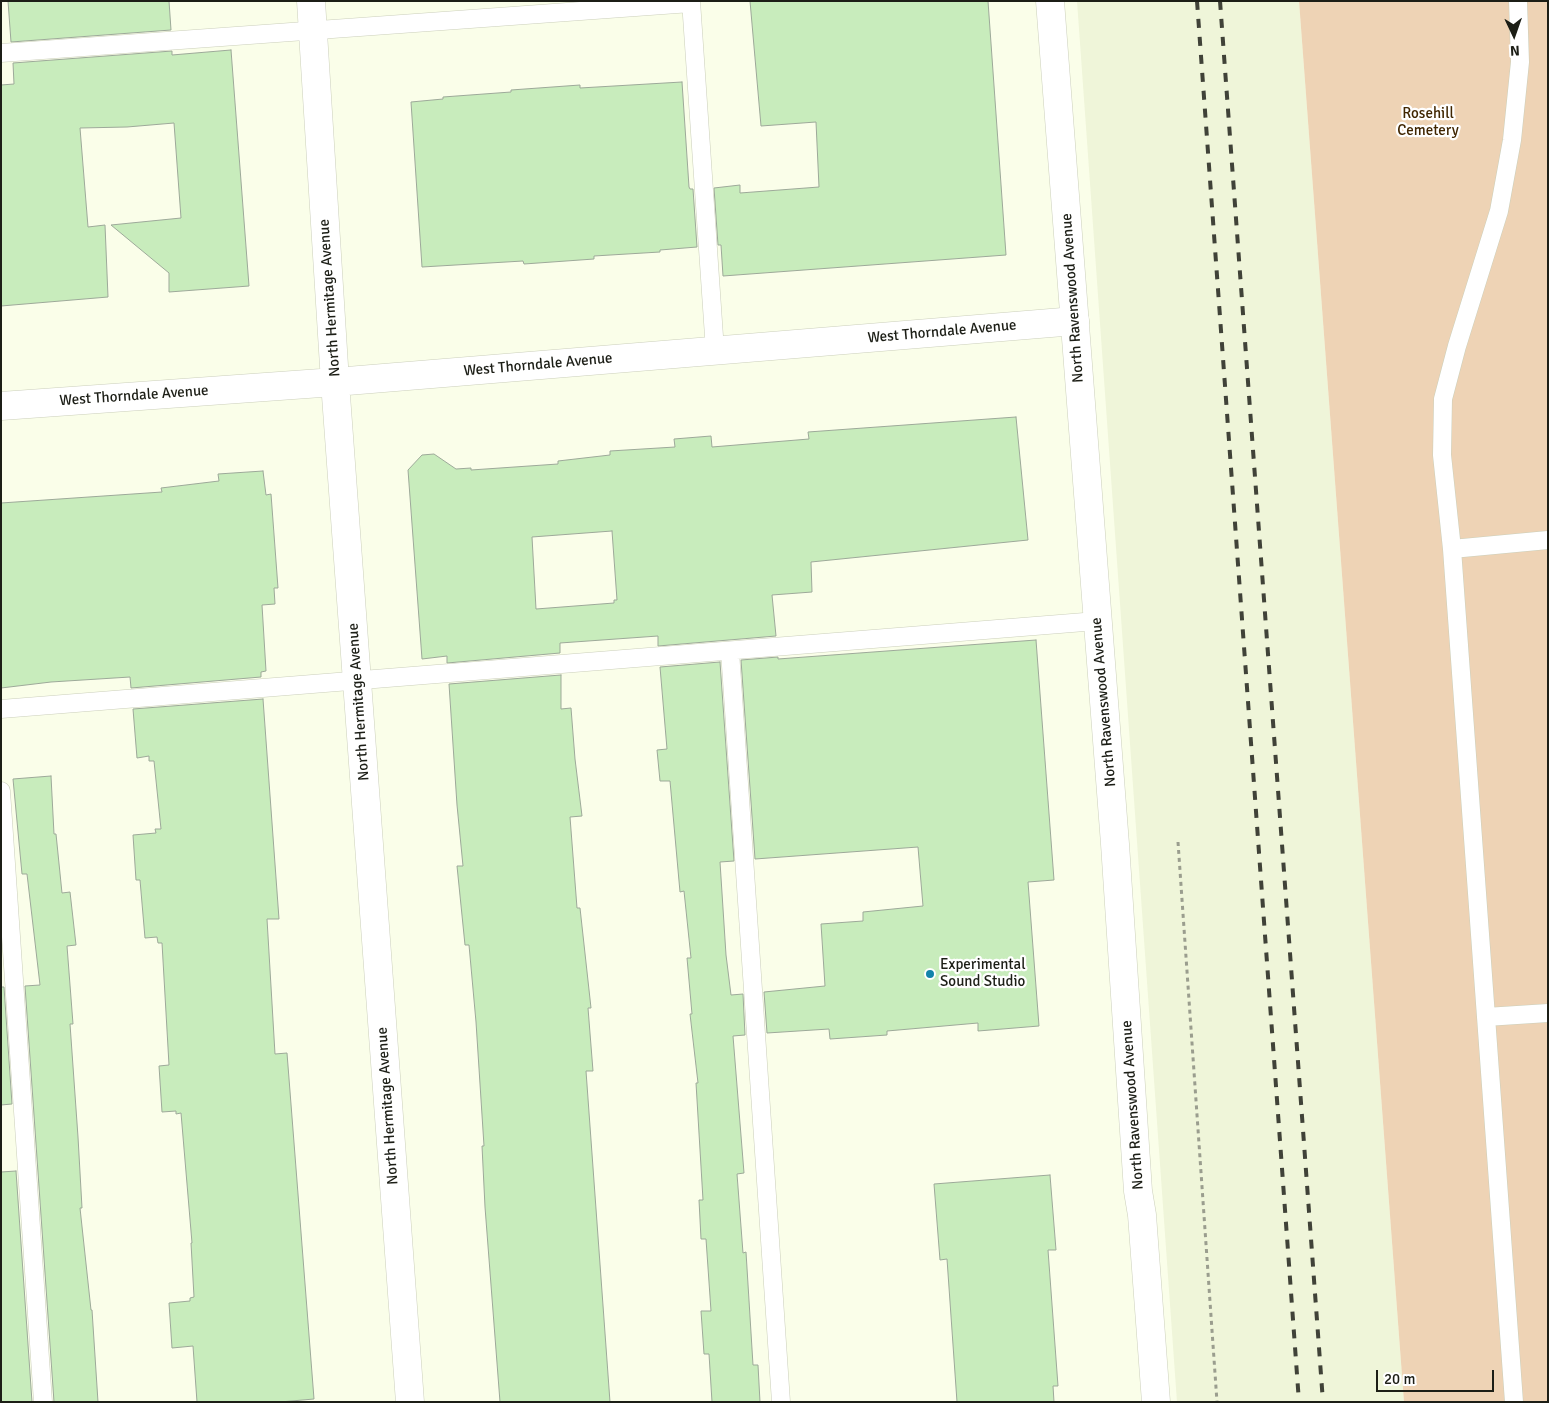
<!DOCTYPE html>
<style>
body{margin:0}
#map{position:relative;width:1549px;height:1403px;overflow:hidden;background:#fafee9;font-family:Signika,sans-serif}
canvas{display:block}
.frame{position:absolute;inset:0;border:2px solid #1c1e16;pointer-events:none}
.north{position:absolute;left:1489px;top:10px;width:50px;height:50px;-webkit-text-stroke:4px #fff;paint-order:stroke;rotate:177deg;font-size:14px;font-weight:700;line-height:20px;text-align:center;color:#1c1e16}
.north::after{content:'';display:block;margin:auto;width:18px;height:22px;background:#1c1e16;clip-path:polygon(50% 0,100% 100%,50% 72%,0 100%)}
.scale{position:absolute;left:1376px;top:1370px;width:118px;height:22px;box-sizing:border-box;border:2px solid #1c1e16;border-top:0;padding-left:6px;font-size:15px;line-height:18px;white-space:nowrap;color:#1c1e16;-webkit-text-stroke:4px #fff;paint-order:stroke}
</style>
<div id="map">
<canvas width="1549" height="1403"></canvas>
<div class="frame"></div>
<div class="north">N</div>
<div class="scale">20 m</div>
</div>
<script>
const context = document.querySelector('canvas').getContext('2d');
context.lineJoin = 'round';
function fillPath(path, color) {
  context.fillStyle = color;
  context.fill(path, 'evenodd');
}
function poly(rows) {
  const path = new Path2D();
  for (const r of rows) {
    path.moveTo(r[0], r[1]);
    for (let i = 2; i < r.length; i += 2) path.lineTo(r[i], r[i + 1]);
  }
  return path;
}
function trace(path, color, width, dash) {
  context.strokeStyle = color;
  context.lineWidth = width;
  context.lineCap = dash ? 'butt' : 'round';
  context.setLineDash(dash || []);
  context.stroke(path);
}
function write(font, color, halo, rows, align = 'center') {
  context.font = font + ' Signika,sans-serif';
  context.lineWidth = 4.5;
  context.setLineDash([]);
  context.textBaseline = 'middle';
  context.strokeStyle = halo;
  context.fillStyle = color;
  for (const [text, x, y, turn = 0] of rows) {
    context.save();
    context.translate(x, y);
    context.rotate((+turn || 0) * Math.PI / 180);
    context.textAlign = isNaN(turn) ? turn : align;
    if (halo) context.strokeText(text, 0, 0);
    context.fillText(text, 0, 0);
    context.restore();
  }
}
fillPath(poly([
 [1077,1,1299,1,1404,1402,1177,1402]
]), '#eff5d9');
fillPath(poly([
 [1299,1,1548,1,1548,1402,1404,1402]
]), '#eed3b5');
const building = poly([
 [8,1,169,1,171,30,11,42,8,1],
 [750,1,988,1,1006,255,723,276,721,245,718,245,714,188,740,185,740,193,819,187,816,122,761,126,750,1],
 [231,50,249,286,169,292,169,273,111,225,181,218,174,123,127,127,80,128,88,227,105,225,108,297,1,306,1,85,14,84,13,63,172,51,172,55,231,50],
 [682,82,689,187,690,189,693,189,697,247,660,250,660,252,594,256,594,259,524,264,523,261,422,267,411,102,443,99,443,97,511,92,511,90,580,85,580,88,682,82],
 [1016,417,1028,540,811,562,812,592,772,595,776,636,658,646,658,636,560,643,560,653,447,663,447,656,422,659,408,470,422,455,434,454,456,469,471,468,471,470,558,464,558,461,610,455,610,451,675,447,674,439,711,436,712,447,809,439,808,432,1016,417],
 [612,531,617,600,614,600,614,603,536,609,532,537,612,531],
 [263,471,266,495,271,494,278,588,274,588,275,604,262,605,266,671,261,672,261,677,131,688,130,677,51,682,1,688,1,503,162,492,161,488,219,481,218,474,263,471],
 [1036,640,1054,880,1028,882,1039,1026,978,1031,978,1023,887,1031,887,1035,830,1039,829,1029,767,1033,764,992,825,986,821,924,863,921,863,912,923,906,918,847,755,859,741,660,778,657,778,659,1036,640],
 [720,662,734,861,720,862,726,955,731,995,743,994,745,1035,733,1036,744,1173,737,1174,743,1253,746,1252,753,1365,758,1365,760,1402,712,1402,709,1354,704,1354,701,1311,711,1311,706,1239,701,1239,699,1200,703,1200,696,1083,698,1083,690,1014,692,1014,687,958,691,958,684,891,680,892,670,781,660,781,657,750,667,749,660,667,720,662],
 [561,675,561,709,571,708,575,759,582,816,570,817,577,908,580,908,591,1008,588,1008,593,1071,586,1071,610,1402,500,1402,485,1207,482,1146,484,1146,476,1022,469,945,465,945,457,866,463,866,457,805,449,684,561,675],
 [263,699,279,919,267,919,275,1054,287,1053,314,1399,280,1402,197,1402,193,1346,172,1348,169,1303,190,1301,190,1298,194,1297,191,1243,192,1243,181,1113,176,1114,176,1111,162,1112,159,1066,169,1065,162,943,158,943,157,937,145,938,140,880,136,880,133,835,156,833,155,829,161,829,154,761,149,761,149,756,137,758,133,709,263,699],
 [51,776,54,834,56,834,62,893,70,892,76,945,67,946,73,1024,70,1024,78,1137,82,1208,80,1208,91,1310,92,1310,98,1402,54,1402,25,986,40,985,27,874,22,874,13,779,51,776],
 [1,987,4,987,12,1104,1,1105,1,987],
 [16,1171,32,1402,1,1402,1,1172,16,1171],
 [1050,1175,1056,1250,1048,1250,1058,1386,1053,1386,1054,1402,957,1402,947,1259,940,1260,934,1184,1050,1175]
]);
fillPath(building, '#c8ecbc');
trace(building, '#9da999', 1);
const service = poly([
 [691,1,715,351],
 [1,53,691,3],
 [1452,549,1548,540],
 [730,651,781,1402],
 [1,709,1097,621],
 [1,791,43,1402],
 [1486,1017,1548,1013],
 [1514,1402,1452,549,1442,455,1443,399,1457,346,1499,211,1512,140,1520,62,1518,1]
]);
const minor = poly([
 [311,1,335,382,410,1402],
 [1,406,335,382,1075,321]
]);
const tertiary = poly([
 [1050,1,1115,844,1138,1191,1142,1215,1156,1402]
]);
trace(service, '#cbcfbb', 19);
trace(minor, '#cbcfbb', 29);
trace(tertiary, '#cbcfbb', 29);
trace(poly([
 [1178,842,1217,1402]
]), '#9a9d8e', 3, [4, 4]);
trace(service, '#fff', 18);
trace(minor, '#fff', 28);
trace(tertiary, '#fff', 28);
trace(poly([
 [1197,1,1299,1402],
 [1220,1,1323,1402]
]), '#404238', 4, [9, 9]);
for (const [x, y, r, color] of [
 [930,974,5,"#1383aa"]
]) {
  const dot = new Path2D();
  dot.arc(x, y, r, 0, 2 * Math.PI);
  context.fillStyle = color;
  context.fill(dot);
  trace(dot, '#fff', 2);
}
write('15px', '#402601', '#fff', [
 ["Rosehill",1428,114],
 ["Cemetery",1428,131]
]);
write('15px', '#1c1e16', '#fff', [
 ["North Hermitage Avenue",330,298,-94],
 ["North Ravenswood Avenue",1073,298,-94],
 ["West Thorndale Avenue",942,332,-5],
 ["West Thorndale Avenue",538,365,-5],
 ["West Thorndale Avenue",134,396,-4],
 ["North Hermitage Avenue",359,702,-94],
 ["North Ravenswood Avenue",1104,702,-95],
 ["North Ravenswood Avenue",1133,1105,-94],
 ["North Hermitage Avenue",388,1106,-94]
]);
write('15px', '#1c1e16', '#fff', [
 ["Experimental",940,965],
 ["Sound Studio",940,982]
], 'left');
</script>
